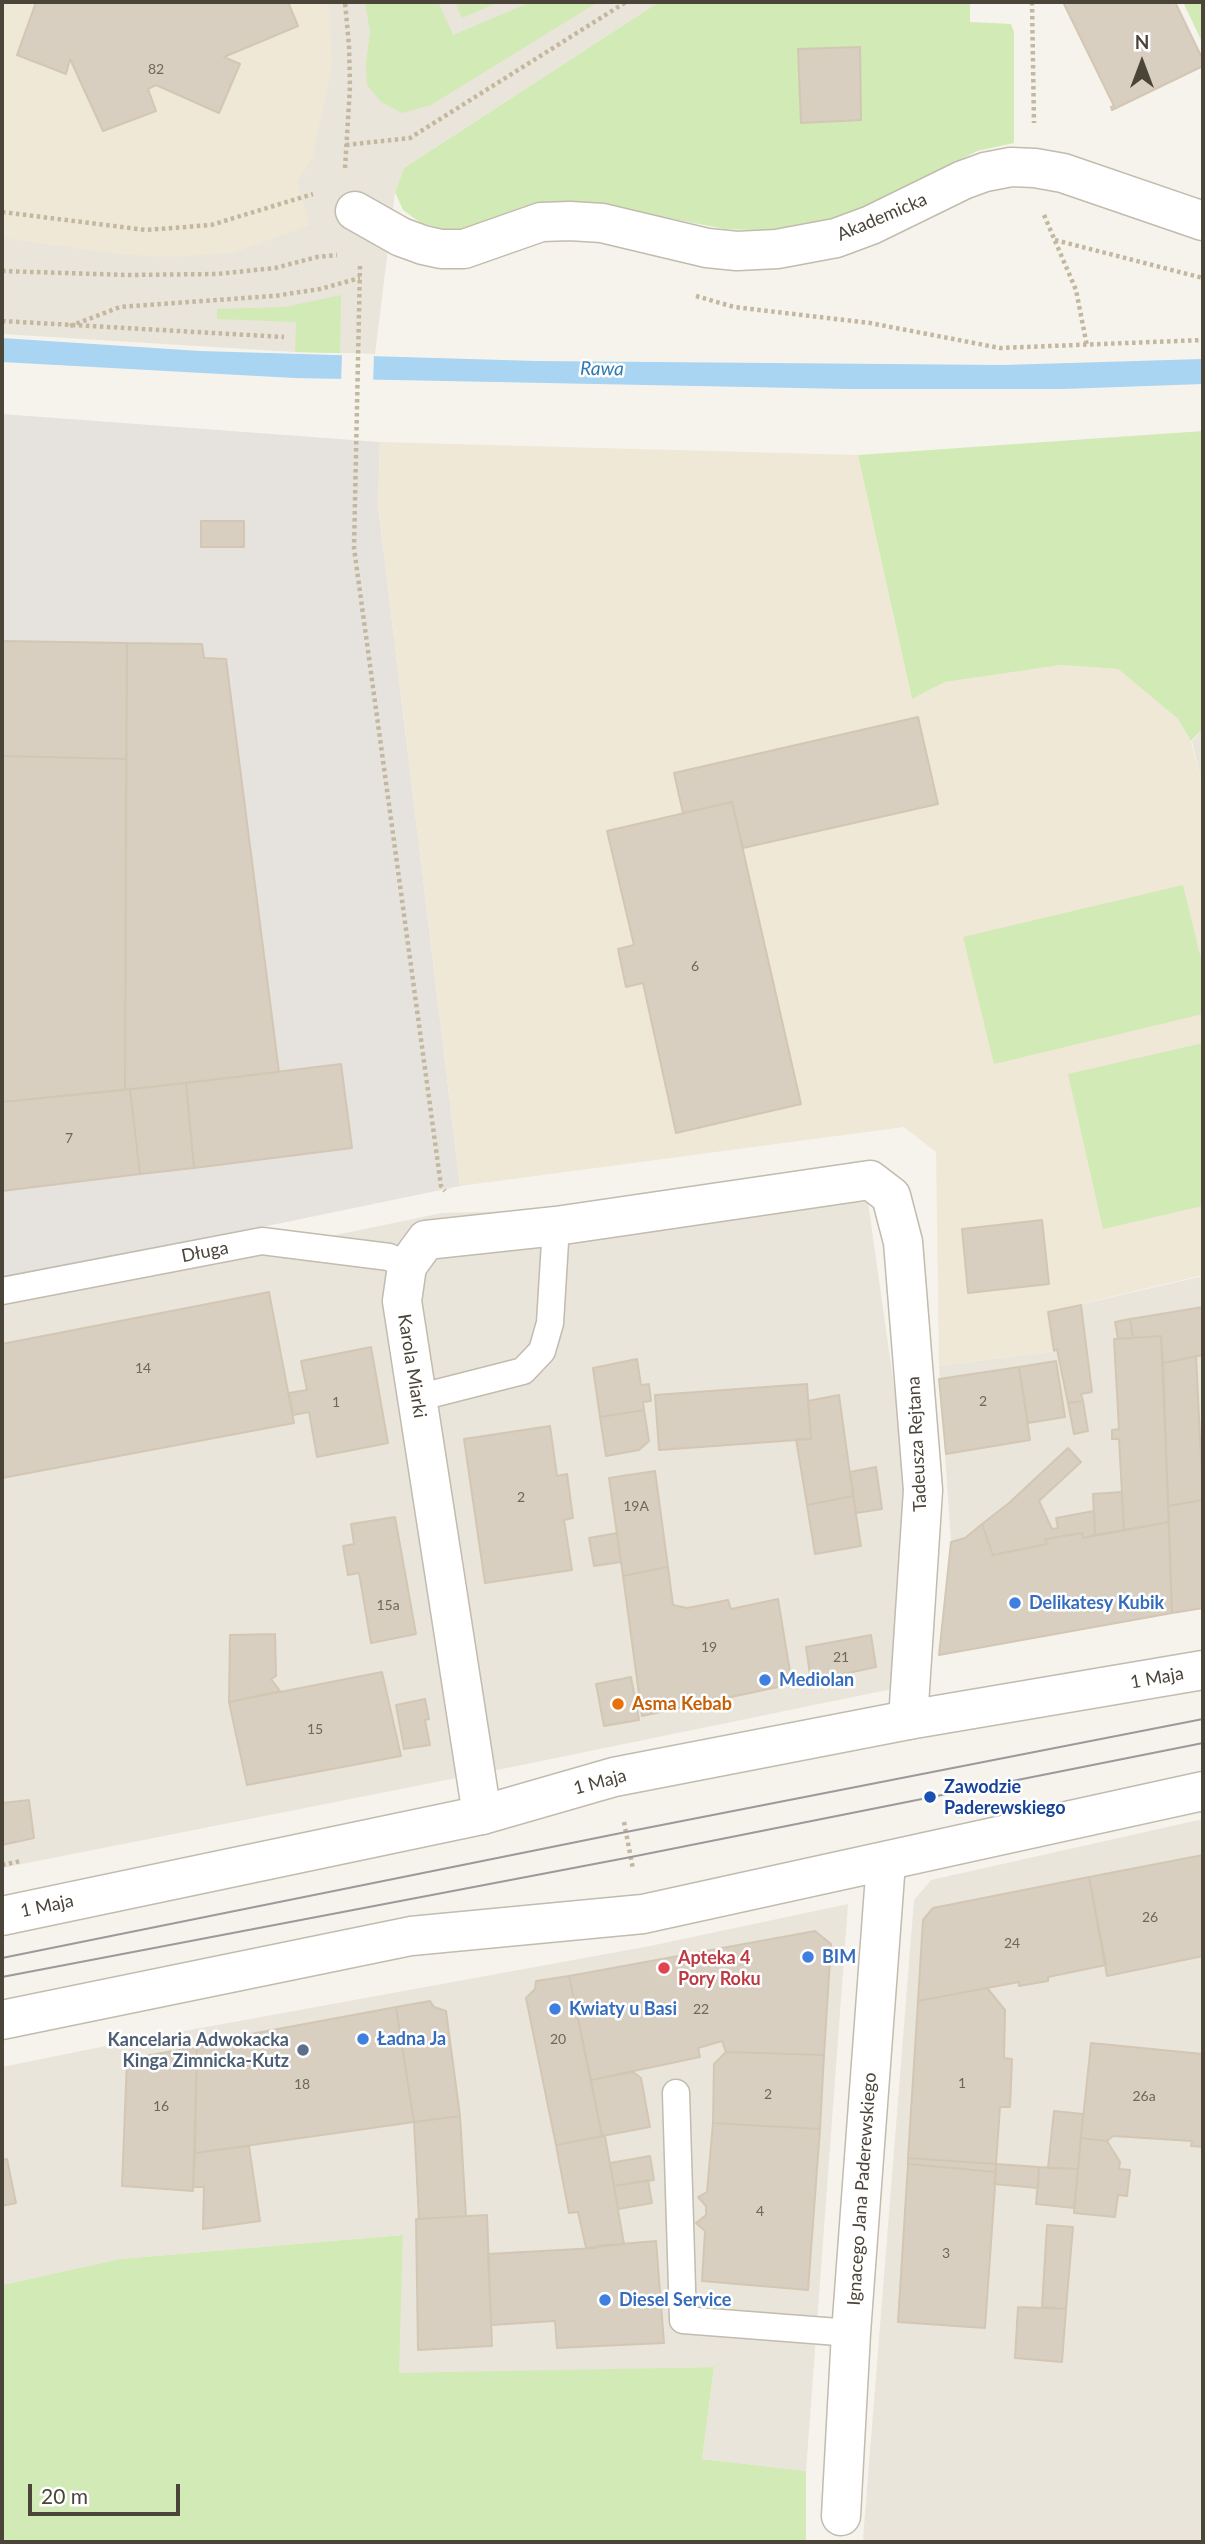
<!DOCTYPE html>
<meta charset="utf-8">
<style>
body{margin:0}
#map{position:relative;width:1205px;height:2544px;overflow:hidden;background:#f6f3ec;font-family:Lato,sans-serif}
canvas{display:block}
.frame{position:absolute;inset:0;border:4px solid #4b4439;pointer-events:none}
.north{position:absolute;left:1107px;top:28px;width:70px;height:70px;-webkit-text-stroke:5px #fff;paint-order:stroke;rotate:0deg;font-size:19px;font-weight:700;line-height:28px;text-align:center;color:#4b4439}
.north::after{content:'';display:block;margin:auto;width:24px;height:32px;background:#4b4439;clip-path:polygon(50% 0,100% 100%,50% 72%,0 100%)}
.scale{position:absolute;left:28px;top:2484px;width:152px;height:32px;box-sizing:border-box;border:4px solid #4b4439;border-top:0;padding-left:9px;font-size:21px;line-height:24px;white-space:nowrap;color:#4b4439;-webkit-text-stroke:5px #fff;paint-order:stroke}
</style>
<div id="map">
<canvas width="1205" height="2544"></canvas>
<div class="frame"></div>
<div class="north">N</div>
<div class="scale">20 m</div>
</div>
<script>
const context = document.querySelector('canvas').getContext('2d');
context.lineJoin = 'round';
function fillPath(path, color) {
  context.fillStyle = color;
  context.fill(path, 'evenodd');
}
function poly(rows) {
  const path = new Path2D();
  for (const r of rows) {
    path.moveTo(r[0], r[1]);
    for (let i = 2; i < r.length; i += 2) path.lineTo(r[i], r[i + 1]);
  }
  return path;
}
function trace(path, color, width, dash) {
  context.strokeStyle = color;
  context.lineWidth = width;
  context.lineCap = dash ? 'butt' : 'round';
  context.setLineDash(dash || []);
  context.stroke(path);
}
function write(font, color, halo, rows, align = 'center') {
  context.font = font + ' Lato,sans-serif';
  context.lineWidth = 5;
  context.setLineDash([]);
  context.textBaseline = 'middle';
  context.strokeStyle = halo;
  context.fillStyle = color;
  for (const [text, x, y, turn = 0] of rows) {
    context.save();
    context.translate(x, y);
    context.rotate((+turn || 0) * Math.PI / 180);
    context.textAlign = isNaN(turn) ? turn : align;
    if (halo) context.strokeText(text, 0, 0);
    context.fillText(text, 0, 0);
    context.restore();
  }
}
fillPath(poly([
 [2,2,659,2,404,168,395,192,375,354,295,352,2,334],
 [1203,728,1203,791,1192,741],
 [868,1202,907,1478,897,1688,512,1767,2,1868,2,1304,442,1213],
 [1203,1276,1203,1608,939,1655,951,1542,939,1366,1054,1351,1048,1312],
 [1203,1819,1203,2542,868,2542,863,2539,914,1900,931,1880],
 [848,1904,806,2471,702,2459,714,2367,398,2374,403,2235,120,2259,2,2285,2,2067,135,2040,650,1946]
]), '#eae5da');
fillPath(poly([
 [2,414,380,442,378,505,460,1186,2,1281]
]), '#e6e2dd');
fillPath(poly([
 [2,2,328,2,332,65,312,159,297,182,310,225,232,253,168,257,118,254,2,238],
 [380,442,858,455,912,699,945,682,1061,665,1118,669,1178,719,1191,741,1203,791,1203,1275,1047,1312,1054,1351,939,1366,936,1152,904,1127,460,1186,378,505]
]), '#efe8d6');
fillPath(poly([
 [365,2,438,2,453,35,531,2,598,2,431,105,402,113,381,102,367,85,366,63,370,32],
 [455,2,499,2,462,18],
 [659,2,970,2,970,22,1011,24,1014,32,1014,143,977,151,897,193,832,220,781,231,725,229,589,203,552,202,506,214,455,232,421,223,403,210,395,192,404,168],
 [1183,2,1203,2,1203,44],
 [341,295,340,353,295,352,296,322,217,319,217,309,285,307],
 [1203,431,1203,728,1191,741,1178,719,1118,669,1061,665,945,682,912,699,858,455],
 [1183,885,1203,967,1203,1014,994,1064,963,937],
 [1203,1043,1203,1206,1103,1229,1068,1074],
 [403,2235,399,2373,714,2367,702,2459,806,2471,806,2542,2,2542,2,2285,120,2259]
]), '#d2eab5');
fillPath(poly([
 [2,338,200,351,536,361,1003,365,1203,359,1203,384,1063,389,848,389,294,378,2,362]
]), '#a9d4f2');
fillPath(poly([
 [342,353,374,354,373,384,341,383]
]), '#f6f3ec');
const building = poly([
 [36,2,288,2,298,26,224,57,240,64,219,113,156,85,148,89,156,111,103,131,70,59,66,74,17,55,36,2],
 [1063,2,1175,2,1203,60,1203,66,1112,110,1111,107,1114,106,1063,2],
 [860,47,861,120,801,123,798,49,860,47],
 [201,521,244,521,244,547,201,547,201,521],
 [2,641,127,643,126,759,2,756,2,641],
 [127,643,202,644,204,658,226,659,279,1072,125,1090,127,643],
 [918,717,938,804,743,848,732,802,683,813,674,773,918,717],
 [2,756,126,759,125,1090,2,1102,2,756],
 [732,802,801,1104,676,1133,643,983,626,987,618,949,634,945,607,831,732,802],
 [341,1064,352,1148,194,1168,186,1083,341,1064],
 [186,1083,194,1168,140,1174,130,1089,186,1083],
 [130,1089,140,1174,2,1191,2,1102,130,1089],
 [1042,1220,1049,1284,968,1293,962,1229,1042,1220],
 [269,1292,294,1423,2,1478,2,1344,269,1292],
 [1081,1305,1092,1392,1081,1394,1083,1401,1068,1403,1057,1349,1054,1351,1048,1312,1081,1305],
 [1203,1307,1203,1355,1163,1363,1161,1336,1133,1338,1130,1319,1203,1307],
 [1130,1319,1133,1338,1118,1339,1115,1322,1130,1319],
 [1161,1336,1169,1522,1124,1530,1119,1439,1112,1439,1112,1430,1119,1429,1114,1339,1161,1336],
 [371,1347,388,1443,317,1457,309,1412,293,1415,289,1393,307,1390,301,1361,371,1347],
 [1196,1356,1203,1500,1168,1506,1163,1363,1196,1356],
 [637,1359,641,1385,649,1384,651,1401,643,1402,644,1410,600,1417,593,1368,637,1359],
 [1056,1361,1065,1417,1028,1423,1019,1367,1056,1361],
 [1019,1367,1030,1440,946,1454,939,1379,1019,1367],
 [807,1384,811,1439,659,1450,655,1395,807,1384],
 [839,1395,853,1496,807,1505,796,1439,811,1439,808,1401,839,1395],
 [1083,1401,1088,1431,1074,1434,1068,1403,1083,1401],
 [644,1410,649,1441,639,1450,606,1456,600,1417,644,1410],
 [550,1426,557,1476,567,1474,573,1518,564,1520,572,1570,485,1583,464,1439,550,1426],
 [1068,1448,1081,1462,1039,1501,1052,1529,1058,1528,1056,1518,1094,1511,1095,1535,1083,1538,1082,1533,1045,1539,1047,1544,993,1555,982,1524,1009,1503,1068,1448],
 [876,1467,882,1509,856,1513,850,1472,876,1467],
 [655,1471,668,1567,623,1576,609,1478,655,1471],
 [1122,1492,1124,1530,1095,1535,1093,1494,1122,1492],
 [853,1496,861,1546,815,1554,807,1505,853,1496],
 [1203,1500,1203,1608,1172,1613,1168,1506,1203,1500],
 [395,1517,416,1634,371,1643,359,1573,348,1575,343,1546,354,1544,351,1524,395,1517],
 [1169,1522,1172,1613,939,1655,951,1542,965,1538,982,1524,993,1555,1047,1544,1045,1539,1082,1533,1083,1538,1169,1522],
 [617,1533,621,1562,594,1566,589,1538,617,1533],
 [668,1567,673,1605,687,1608,728,1600,731,1609,778,1599,792,1684,642,1716,623,1576,668,1567],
 [275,1634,276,1676,271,1679,280,1691,229,1702,230,1635,275,1634],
 [871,1635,876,1667,811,1681,806,1647,871,1635],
 [382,1672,401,1756,247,1785,229,1702,382,1672],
 [631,1677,639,1720,604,1726,596,1684,631,1677],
 [425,1699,429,1719,425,1720,430,1745,404,1749,396,1705,425,1699],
 [29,1800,34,1838,2,1845,2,1803,29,1800],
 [1203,1855,1203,1956,1107,1976,1089,1877,1203,1855],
 [1089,1877,1106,1965,1048,1977,1048,1981,1019,1986,1019,1982,918,2001,923,1920,933,1908,1089,1877],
 [815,1931,831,1944,824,2055,726,2052,722,2041,698,2048,700,2057,591,2080,569,1976,815,1931],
 [569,1976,602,2136,556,2145,526,1998,535,1989,536,1981,569,1976],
 [987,1988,1005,2010,1004,2058,1012,2059,1010,2107,1000,2107,996,2164,908,2158,918,2001,987,1988],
 [430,2001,434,2007,446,2011,460,2116,414,2122,396,2007,430,2001],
 [396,2007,414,2122,195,2153,197,2044,396,2007],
 [1091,2043,1203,2054,1203,2147,1191,2146,1192,2141,1113,2136,1107,2141,1081,2138,1091,2043],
 [197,2047,193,2191,122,2186,127,2059,197,2047],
 [726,2052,824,2055,820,2129,713,2123,714,2064,726,2052],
 [633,2072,641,2078,650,2127,602,2136,591,2080,633,2072],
 [1054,2111,1083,2114,1078,2169,1048,2168,1054,2111],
 [460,2116,466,2216,419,2219,414,2122,460,2116],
 [713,2123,820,2129,808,2290,702,2281,705,2231,696,2223,706,2215,706,2206,698,2197,707,2192,713,2123],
 [605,2136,624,2244,586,2248,578,2212,569,2213,556,2145,605,2136],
 [1081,2138,1107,2141,1120,2162,1119,2169,1130,2170,1127,2196,1118,2195,1115,2217,1074,2213,1081,2138],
 [249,2146,260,2221,203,2229,204,2187,193,2187,195,2153,249,2146],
 [650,2156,654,2180,614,2186,610,2163,650,2156],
 [908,2158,996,2164,996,2172,908,2164,908,2158],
 [7,2159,16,2203,2,2206,2,2160,7,2159],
 [908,2164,996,2172,985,2328,898,2322,908,2164],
 [996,2164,1039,2167,1038,2188,994,2184,996,2164],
 [1039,2167,1078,2169,1074,2208,1036,2204,1039,2167],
 [648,2180,652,2203,618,2209,614,2186,648,2180],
 [487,2215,492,2346,418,2350,416,2219,487,2215],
 [1047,2225,1073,2227,1066,2309,1042,2307,1047,2225],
 [656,2241,664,2343,557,2348,555,2321,491,2325,488,2254,596,2248,597,2246,656,2241],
 [1018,2307,1066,2309,1062,2362,1015,2358,1018,2307]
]);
fillPath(building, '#d8cfc1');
trace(building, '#d3c7b4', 2);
const service = poly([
 [2,1291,262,1241,389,1257,407,1266],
 [417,1398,523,1371,542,1351,550,1323,556,1226],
 [676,2093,683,2320,851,2333]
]);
const minor = poly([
 [355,211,401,237,423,245,441,249,464,249,541,222,570,221,602,223,707,248,737,251,777,249,836,238,871,225,963,180,985,172,1011,167,1035,168,1063,173,1203,221],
 [482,1815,402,1301,407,1266,426,1240,556,1226,870,1180,891,1196,903,1242,923,1490,908,1720],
 [841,2516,851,2333,886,1862]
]);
const tertiary = poly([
 [2,1916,482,1815,614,1777,908,1720,1203,1670],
 [2,2020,411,1936,643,1914,1203,1791]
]);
trace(service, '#c2bbae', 29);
trace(minor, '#c2bbae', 41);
trace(tertiary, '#c2bbae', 41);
trace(poly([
 [1032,2,1034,123],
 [346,145,410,138,626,2],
 [345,168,350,87,349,46,345,2],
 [2,212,146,230,211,225,313,194],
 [1044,215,1076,290,1087,346],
 [1055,240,1203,278],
 [360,266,354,548,441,1186,445,1191],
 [2,271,128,275,217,274,275,268,317,257,337,255],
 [696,296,734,307,870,323,1000,348,1203,340],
 [2,321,284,337],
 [70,326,120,307,274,296,320,289,360,278],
 [624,1822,633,1869],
 [2,1865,21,1861]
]), '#c4b79f', 4.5, [3.5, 3.5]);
trace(service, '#fff', 26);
trace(minor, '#fff', 38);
trace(tertiary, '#fff', 38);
trace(poly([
 [2,1958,626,1832,1203,1719],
 [2,1977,631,1857,1203,1743]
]), '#9a9a9a', 2);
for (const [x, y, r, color] of [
 [1015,1603,7,"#3f7fe0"],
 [765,1680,7,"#3f7fe0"],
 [618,1704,7,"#e8710a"],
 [930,1797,7,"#1a4fb4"],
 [808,1957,7,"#3f7fe0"],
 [664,1968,7,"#e0444e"],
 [555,2009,7,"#3f7fe0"],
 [363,2039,7,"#3f7fe0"],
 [303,2050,7,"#5c6f8a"],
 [605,2300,7,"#3f7fe0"]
]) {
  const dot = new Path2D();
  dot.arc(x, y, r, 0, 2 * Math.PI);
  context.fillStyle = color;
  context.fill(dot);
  trace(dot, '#fff', 2.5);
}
write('14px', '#6e675b', null, [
 ["82",156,69],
 ["6",695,966],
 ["7",69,1138],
 ["14",143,1368],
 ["2",983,1401],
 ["1",336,1402],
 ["2",521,1497],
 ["19A",636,1506],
 ["15a",388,1605],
 ["19",709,1647],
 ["21",841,1657],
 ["15",315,1729],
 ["26",1150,1917],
 ["24",1012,1943],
 ["22",701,2009],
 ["20",558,2039],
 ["1",962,2083],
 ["18",302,2084],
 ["2",768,2094],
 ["26a",1144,2096],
 ["16",161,2106],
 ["4",760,2211],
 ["3",946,2253]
]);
write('18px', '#4b4439', '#fff', [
 ["Akademicka",882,217,-23],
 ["Długa",205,1252,-11],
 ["Karola Miarki",412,1366,81],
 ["Tadeusza Rejtana",917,1444,-93],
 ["1 Maja",1157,1678,-10],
 ["1 Maja",600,1782,-15],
 ["1 Maja",47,1906,-12],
 ["Ignacego Jana Paderewskiego",862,2189,-86]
]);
write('bold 18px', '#366cbe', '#fff', [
 ["Delikatesy Kubik",1029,1603],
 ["Mediolan",779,1680],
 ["BIM",822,1957],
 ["Kwiaty u Basi",569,2009],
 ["Ładna Ja",377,2039],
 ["Diesel Service",619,2300]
], 'left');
write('bold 18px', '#c56008', '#fff', [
 ["Asma Kebab",632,1704]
], 'left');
write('bold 18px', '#164399', '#fff', [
 ["Zawodzie",944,1787],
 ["Paderewskiego",944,1808]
], 'left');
write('bold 18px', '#be3a42', '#fff', [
 ["Apteka 4",678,1958],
 ["Pory Roku",678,1979]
], 'left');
write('bold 18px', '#4e5e75', '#fff', [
 ["Kancelaria Adwokacka",289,2040],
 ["Kinga Zimnicka-Kutz",289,2061]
], 'right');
write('italic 19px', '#2e7ab2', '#fff', [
 ["Rawa",602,369,1]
]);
</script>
